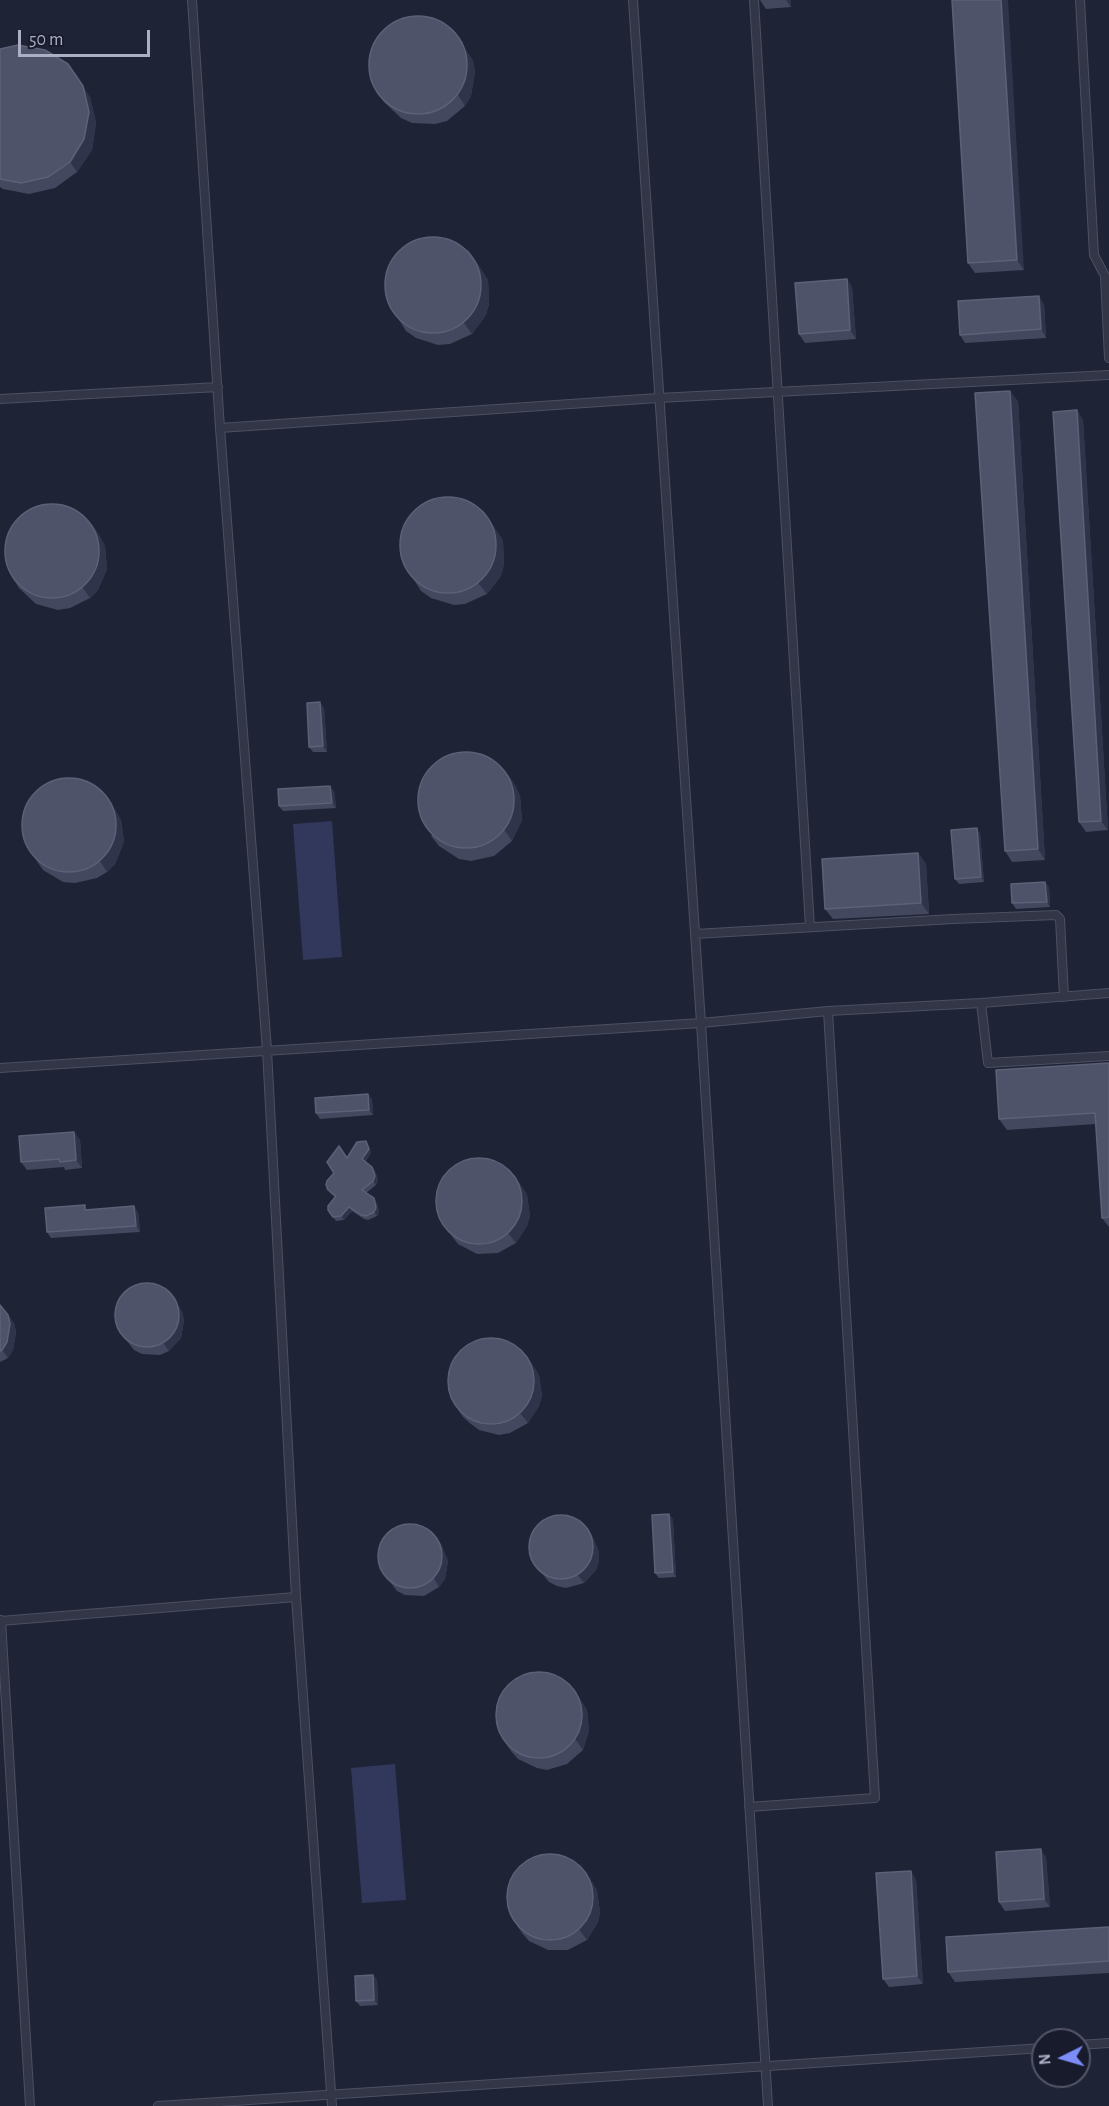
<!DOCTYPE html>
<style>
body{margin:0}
#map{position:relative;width:1109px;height:2106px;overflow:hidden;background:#1f2336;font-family:"Alegreya Sans",sans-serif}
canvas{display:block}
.north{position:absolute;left:1031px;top:2028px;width:60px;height:60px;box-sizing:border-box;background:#181b2b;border:2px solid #535668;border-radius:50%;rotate:265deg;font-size:16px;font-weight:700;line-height:24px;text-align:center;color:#acafc4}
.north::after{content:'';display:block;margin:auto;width:21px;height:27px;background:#7d8df8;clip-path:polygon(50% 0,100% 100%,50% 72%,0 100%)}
.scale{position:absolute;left:18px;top:30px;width:132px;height:27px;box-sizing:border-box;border:3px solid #acafc4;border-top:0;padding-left:8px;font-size:18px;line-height:21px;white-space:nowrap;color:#acafc4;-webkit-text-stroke:4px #181b2b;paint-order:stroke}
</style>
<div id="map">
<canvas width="1109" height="2106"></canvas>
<div class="north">N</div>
<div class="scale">50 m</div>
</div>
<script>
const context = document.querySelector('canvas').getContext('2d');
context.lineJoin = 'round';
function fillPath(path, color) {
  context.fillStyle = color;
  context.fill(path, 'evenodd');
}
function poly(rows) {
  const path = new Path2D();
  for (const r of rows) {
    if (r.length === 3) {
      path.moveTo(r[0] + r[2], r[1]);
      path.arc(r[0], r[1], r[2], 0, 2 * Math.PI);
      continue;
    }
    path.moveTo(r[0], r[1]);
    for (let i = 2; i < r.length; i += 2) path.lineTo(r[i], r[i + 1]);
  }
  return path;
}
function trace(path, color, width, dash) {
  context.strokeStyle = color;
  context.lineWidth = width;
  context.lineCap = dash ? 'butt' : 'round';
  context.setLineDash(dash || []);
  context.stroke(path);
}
fillPath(poly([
 [332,821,342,957,303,960,293,824],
 [395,1764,406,1900,362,1903,351,1768]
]), '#31385c');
const service = poly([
 [192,0,220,428,267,1050,296,1597,332,2106],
 [633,0,701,1023,768,2106],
 [754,0,810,927],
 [1080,0,1094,255,1105,276,1109,358],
 [0,399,218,387],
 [220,428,658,398,1109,375],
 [695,934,953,919,1056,915,1060,919,1064,997],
 [981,1003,988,1063,1109,1056],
 [0,1068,701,1023,828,1011,981,1003,1109,993],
 [1,1620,30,2106],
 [0,1621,296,1597],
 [749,1807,875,1798,828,1011],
 [1079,2045,1109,2043],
 [158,2106,1043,2048]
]);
trace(service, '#4d5062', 10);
trace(service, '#323647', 8);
fillPath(poly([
 [760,0,791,0,791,7,766,9],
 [952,0,1024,270,975,273,968,263],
 [460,41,473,61,475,72,471,96,465,106,447,121,435,124,412,123,401,118,384,102,376,91],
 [0,49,90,97,96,123,92,150,77,172,55,188,29,194,3,189,0,187],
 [475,260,488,280,489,304,486,315,472,334,450,344,438,345,416,338,406,331,399,320],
 [847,279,852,287,856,339,805,343,799,334],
 [1044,304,1046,338,965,343,960,335],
 [1018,401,1045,860,1012,862,1005,851],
 [1077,410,1083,420,1108,830,1086,832,1079,822],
 [483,510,503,541,504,564,501,576,487,594,465,604,454,605,431,598,421,591,414,580],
 [92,525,99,535,105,546,107,569,98,590,90,598,70,608,58,610,36,604,19,588,12,577],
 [324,708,327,752,313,752,309,747],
 [508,775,515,785,520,796,522,820,512,841,494,856,471,861,459,859,439,846,431,836],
 [334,791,336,808,283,811,279,806],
 [109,800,121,820,124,842,115,864,107,872,97,878,75,883,63,882,43,870,36,860],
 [980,833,984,882,959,884,955,879],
 [918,853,926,864,929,914,833,919,825,909],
 [1045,882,1049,887,1050,907,1016,909,1012,903],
 [1109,1063,1109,1227,1102,1218,1096,1124,1007,1130,999,1119],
 [368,1094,372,1099,373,1115,320,1119,316,1113],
 [74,1132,80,1140,82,1168,65,1170,64,1167,27,1170,21,1162],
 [368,1145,371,1153,365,1162,372,1167,375,1171,378,1180,376,1185,366,1193,377,1203,379,1212,377,1216,368,1220,364,1219,352,1211,344,1220,336,1221,328,1210,335,1197,331,1194,328,1190,347,1158],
 [514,1175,527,1195,530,1216,527,1226,516,1243,498,1253,477,1254,458,1244,444,1226],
 [88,1210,138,1212,140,1232,51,1238,47,1232],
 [0,1305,14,1323,16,1332,13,1350,8,1358,0,1362],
 [182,1311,184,1320,181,1338,169,1351,160,1355,142,1354,134,1350,117,1328],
 [526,1355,539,1375,542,1396,539,1406,528,1423,510,1433,499,1435,479,1430,471,1424,463,1417,456,1406],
 [669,1514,673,1520,676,1577,659,1578,655,1573],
 [592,1535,599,1552,599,1561,596,1570,584,1583,566,1588,557,1586,549,1582,531,1560],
 [441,1544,448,1561,445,1579,439,1587,424,1596,405,1595,397,1591,380,1569],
 [574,1690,587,1710,589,1731,583,1750,567,1764,547,1770,537,1768,518,1759,511,1751,504,1741],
 [1046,1857,1050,1907,1005,1911,999,1902],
 [911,1871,916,1880,923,1984,889,1987,883,1979],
 [592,1882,597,1891,600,1912,598,1922,587,1940,568,1950,548,1950,529,1941,522,1933,515,1922],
 [1109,1927,1109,1973,955,1982,948,1972],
 [373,1975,377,1980,378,2005,360,2006,356,2001]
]), '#43485f');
fillPath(poly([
 [786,0,791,0,791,7],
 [1001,0,1008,0,1024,270,1017,260],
 [453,30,473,61,475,72,471,96,465,106,458,95],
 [83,86,90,97,96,123,92,150,77,172,70,162],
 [468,249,488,280,489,304,486,315,472,334,464,323],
 [847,279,852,287,856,339,850,330],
 [1039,296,1044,304,1046,338,1041,329],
 [1010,391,1018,401,1045,860,1038,849],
 [1077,410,1083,420,1108,830,1101,821],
 [483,510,503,541,504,564,501,576,487,594,479,584],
 [92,525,99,535,105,546,107,569,98,590,90,598,83,588],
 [320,702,324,708,327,752,323,746],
 [508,775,515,785,520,796,522,820,512,841,505,831],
 [330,786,334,791,336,808,332,803],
 [102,790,121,820,124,842,115,864,107,872,100,861],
 [977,828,980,833,984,882,981,877],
 [918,853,926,864,929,914,921,903],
 [1045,882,1049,887,1050,907,1047,902],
 [368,1094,372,1099,373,1115,369,1110],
 [74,1132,80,1140,82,1168,76,1160],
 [366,1141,368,1145,371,1153,364,1163,362,1159],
 [372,1167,375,1171,378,1180,376,1185,373,1181],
 [514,1175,527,1195,530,1216,527,1226,516,1243,508,1233],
 [374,1198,377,1203,379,1212,377,1216,374,1212],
 [134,1206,138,1212,140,1232,136,1226],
 [349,1207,352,1211,344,1220,341,1216],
 [177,1303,182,1311,184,1320,181,1338,169,1351,163,1343],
 [8,1315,14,1323,16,1332,13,1350,8,1358,2,1350],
 [526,1355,539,1375,542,1396,539,1406,528,1423,520,1413],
 [669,1514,673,1520,676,1577,673,1572],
 [586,1527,592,1535,599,1552,599,1561,596,1570,584,1583,578,1575],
 [435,1536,441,1544,448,1561,445,1579,439,1587,434,1578],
 [574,1690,587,1710,589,1731,583,1750,575,1739],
 [1041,1849,1046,1857,1050,1907,1044,1899],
 [911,1871,916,1880,923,1984,917,1976],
 [585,1872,597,1891,600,1912,598,1922,587,1940,579,1929],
 [373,1975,377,1980,378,2005,374,2000]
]), '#30344a');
const building = poly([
 [952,0,1001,0,1017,260,968,263,952,0],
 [418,65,49],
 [18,45,45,50,68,64,83,86,89,112,84,139,70,162,48,177,21,183,0,179,0,49,18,45],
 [433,285,48],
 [847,279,850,330,799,334,795,283,847,279],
 [1039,296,1041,329,960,335,958,301,1039,296],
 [1010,391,1038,849,1005,851,975,393,1010,391],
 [1077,410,1101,821,1079,822,1053,412,1077,410],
 [448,545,48],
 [52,551,47],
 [320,702,323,746,309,747,307,703,320,702],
 [466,800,48],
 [69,825,47],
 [330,786,332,803,279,806,278,789,330,786],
 [977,828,981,877,955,879,951,830,977,828],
 [918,853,921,903,825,909,822,859,918,853],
 [1045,882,1047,902,1012,903,1011,884,1045,882],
 [1109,1063,1109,1217,1102,1218,1095,1113,999,1119,996,1070,1109,1063],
 [368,1094,369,1110,316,1113,315,1098,368,1094],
 [74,1132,76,1160,60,1162,59,1159,21,1162,19,1136,74,1132],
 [366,1141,369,1149,362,1159,372,1167,375,1176,373,1181,362,1190,374,1198,376,1208,374,1212,366,1216,361,1215,349,1207,341,1216,333,1217,328,1210,328,1206,336,1196,328,1190,326,1185,327,1181,334,1173,327,1162,339,1146,347,1158,357,1142,366,1141],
 [479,1201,43],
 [85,1205,85,1210,134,1206,136,1226,47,1232,45,1208,85,1205],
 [147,1315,32],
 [0,1305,8,1315,10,1324,7,1342,2,1350,0,1351,0,1305],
 [491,1381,43],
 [669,1514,673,1572,655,1573,652,1515,669,1514],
 [561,1547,32],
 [410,1556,32],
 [539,1715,43],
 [1041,1849,1044,1899,999,1902,996,1852,1041,1849],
 [550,1897,43],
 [911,1871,917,1976,883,1979,876,1873,911,1871],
 [1109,1927,1109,1961,948,1972,946,1937,1109,1927],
 [373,1975,374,2000,356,2001,355,1976,373,1975]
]);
fillPath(building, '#4e536a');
trace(building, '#5d6178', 1.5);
</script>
